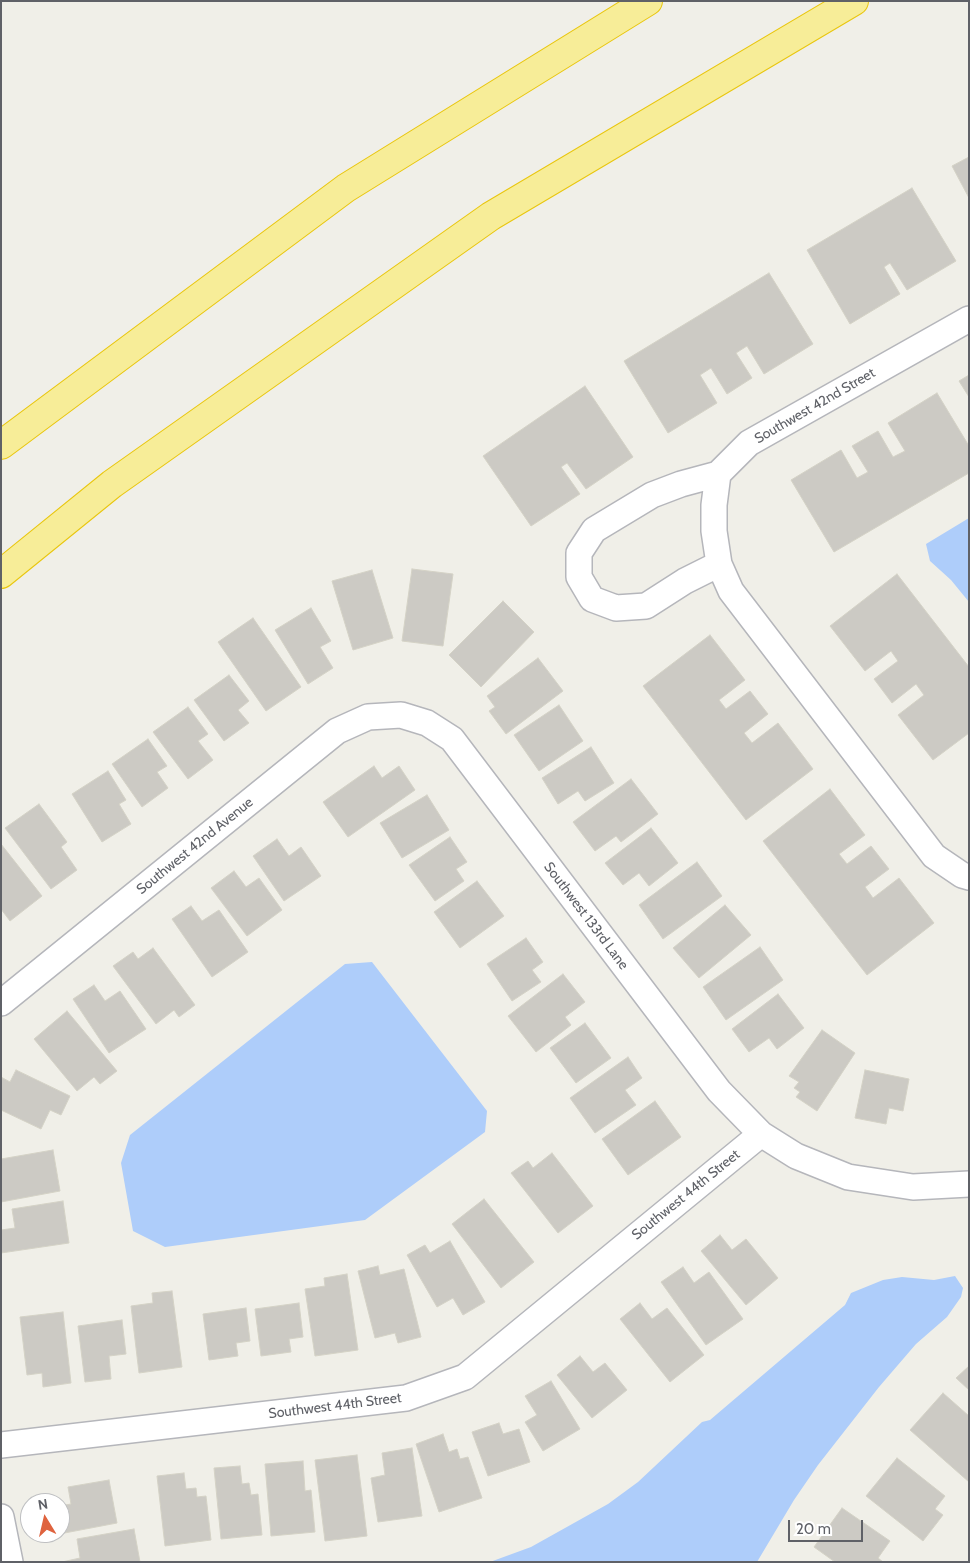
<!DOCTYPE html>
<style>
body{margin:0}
#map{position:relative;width:970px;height:1563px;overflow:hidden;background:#f0efe8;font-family:Cabin,sans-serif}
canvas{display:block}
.frame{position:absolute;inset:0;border:2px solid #5f6167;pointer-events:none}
.north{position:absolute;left:20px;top:1493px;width:50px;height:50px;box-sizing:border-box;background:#fff;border:1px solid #bfc0c2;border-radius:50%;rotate:351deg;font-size:14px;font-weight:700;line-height:20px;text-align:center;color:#5f6167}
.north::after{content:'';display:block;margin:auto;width:18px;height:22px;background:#df633e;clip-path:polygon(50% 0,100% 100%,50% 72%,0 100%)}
.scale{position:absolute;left:788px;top:1520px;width:75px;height:22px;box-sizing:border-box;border:2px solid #5f6167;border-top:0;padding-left:6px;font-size:15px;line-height:18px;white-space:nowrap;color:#5f6167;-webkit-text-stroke:4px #fff;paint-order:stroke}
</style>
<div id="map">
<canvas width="970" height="1563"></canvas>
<div class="frame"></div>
<div class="north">N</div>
<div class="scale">20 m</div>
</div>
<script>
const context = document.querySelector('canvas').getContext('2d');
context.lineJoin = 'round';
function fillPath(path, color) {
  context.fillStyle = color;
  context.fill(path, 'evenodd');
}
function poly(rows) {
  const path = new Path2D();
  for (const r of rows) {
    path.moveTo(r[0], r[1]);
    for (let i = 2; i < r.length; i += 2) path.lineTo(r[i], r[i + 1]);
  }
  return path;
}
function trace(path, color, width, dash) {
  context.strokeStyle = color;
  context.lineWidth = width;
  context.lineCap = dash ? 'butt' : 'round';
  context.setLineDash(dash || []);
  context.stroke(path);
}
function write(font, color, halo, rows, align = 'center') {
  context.font = font + ' Cabin,sans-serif';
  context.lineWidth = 5;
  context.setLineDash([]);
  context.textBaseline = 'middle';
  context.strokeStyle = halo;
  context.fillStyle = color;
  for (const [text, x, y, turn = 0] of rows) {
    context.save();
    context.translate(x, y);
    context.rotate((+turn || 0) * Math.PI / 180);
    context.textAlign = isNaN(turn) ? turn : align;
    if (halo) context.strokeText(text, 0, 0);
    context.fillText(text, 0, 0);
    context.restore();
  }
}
fillPath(poly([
 [969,518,969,602,951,580,930,561,926,544],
 [372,962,487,1111,485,1132,365,1220,165,1247,133,1231,121,1163,130,1135,345,964],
 [955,1276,963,1288,961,1297,947,1317,916,1344,879,1387,818,1465,794,1500,757,1562,490,1562,531,1547,608,1504,638,1482,702,1422,710,1420,845,1305,851,1293,883,1280,902,1277,934,1280]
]), '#aecdfa');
const building = poly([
 [969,157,969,198,952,166,969,157],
 [912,188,956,261,907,290,890,263,884,267,900,294,850,324,807,250,912,188],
 [769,273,813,344,764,374,747,346,736,353,752,378,727,394,711,368,700,375,717,403,668,433,624,361,769,273],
 [969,375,969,397,959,381,969,375],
 [585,386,633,457,586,489,567,463,561,467,580,494,531,526,483,456,585,386],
 [937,393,969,446,969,473,834,552,791,480,841,450,857,478,868,472,852,446,878,431,893,457,905,451,888,423,937,393],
 [412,569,453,574,443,646,402,641,412,569],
 [372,570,393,638,353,650,332,581,372,570],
 [897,574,969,667,969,733,933,760,898,715,924,695,916,684,892,703,874,679,898,661,891,651,865,671,830,626,897,574],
 [503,601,534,632,481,687,449,655,503,601],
 [311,608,331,641,320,647,333,668,308,684,275,630,311,608],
 [253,618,301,687,266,711,218,642,253,618],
 [710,635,745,680,719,700,726,709,750,691,768,714,744,733,752,743,778,723,813,769,746,820,643,686,710,635],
 [538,658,563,691,506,734,489,711,495,707,487,696,538,658],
 [229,675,249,701,238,710,249,723,224,741,194,700,229,675],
 [559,705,583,741,539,771,514,735,559,705],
 [188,707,208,734,198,741,213,760,188,779,153,732,188,707],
 [148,739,167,766,157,772,168,788,142,807,112,764,148,739],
 [591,747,614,783,585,801,578,791,558,804,542,778,591,747],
 [374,766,382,778,399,766,415,790,348,837,323,802,374,766],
 [108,771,126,800,119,804,131,824,102,842,72,794,108,771],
 [631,779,658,814,621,842,616,836,595,851,573,822,631,779],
 [830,789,865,835,839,854,847,864,871,846,889,869,865,887,873,898,899,878,934,923,867,975,763,841,830,789],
 [427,795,449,830,402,858,380,823,427,795],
 [39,804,67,842,61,847,77,870,51,889,5,828,39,804],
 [651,828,678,863,649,886,639,873,623,885,605,863,651,828],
 [450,837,467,862,456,869,464,881,435,901,409,865,450,837],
 [277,839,289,856,301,847,321,876,284,901,253,856,277,839],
 [1,844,42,896,10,921,1,909,1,844],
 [697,862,722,896,663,939,639,905,697,862],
 [234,871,246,887,259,878,282,910,247,936,211,888,234,871],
 [477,881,504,916,460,948,434,912,477,881],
 [725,905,751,935,699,978,673,948,725,905],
 [191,906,202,921,219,910,248,952,212,977,172,919,191,906],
 [526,938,543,962,532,970,541,982,512,1001,487,964,526,938],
 [760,947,783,980,726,1020,703,987,760,947],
 [153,948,195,1005,179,1017,174,1010,156,1024,113,966,133,952,138,959,153,948],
 [563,974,585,1002,565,1017,571,1025,536,1052,508,1016,563,974],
 [94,985,105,1001,120,991,146,1029,109,1053,73,999,94,985],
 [778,994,804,1028,777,1049,769,1038,749,1052,732,1029,778,994],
 [67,1011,117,1071,100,1084,94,1077,77,1091,34,1039,67,1011],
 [585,1023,611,1058,576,1083,550,1048,585,1023],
 [822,1030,855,1053,817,1111,796,1097,800,1092,794,1088,799,1082,789,1076,822,1030],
 [628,1057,642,1078,625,1090,636,1105,595,1133,570,1098,628,1057],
 [16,1070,70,1096,61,1115,50,1110,41,1129,1,1110,1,1077,10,1082,16,1070],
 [865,1070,909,1079,903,1111,889,1108,886,1124,855,1118,865,1070],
 [655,1101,681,1137,628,1175,602,1139,655,1101],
 [53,1150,60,1191,1,1202,1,1159,53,1150],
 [552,1153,593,1206,558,1233,511,1173,528,1161,533,1168,552,1153],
 [484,1199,534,1262,501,1288,452,1224,484,1199],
 [63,1201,69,1243,1,1253,1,1230,15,1228,12,1209,63,1201],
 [720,1235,732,1250,746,1239,778,1278,746,1305,701,1251,720,1235],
 [450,1241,485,1302,463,1315,453,1298,437,1307,407,1255,425,1245,430,1253,450,1241],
 [378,1266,380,1275,404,1269,421,1337,398,1343,395,1333,375,1338,358,1271,378,1266],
 [683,1267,694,1283,709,1272,743,1319,706,1345,661,1282,683,1267],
 [347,1274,358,1350,315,1356,305,1289,325,1286,324,1278,347,1274],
 [172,1291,182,1367,139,1373,131,1306,153,1303,152,1293,172,1291],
 [299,1303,303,1337,289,1339,291,1352,261,1356,255,1309,299,1303],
 [640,1303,652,1319,667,1308,704,1355,670,1382,620,1319,640,1303],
 [246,1308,250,1341,236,1343,238,1356,209,1360,203,1314,246,1308],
 [63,1312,71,1383,43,1387,42,1373,27,1375,20,1317,63,1312],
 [122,1320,126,1354,109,1356,111,1379,85,1382,78,1326,122,1320],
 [580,1356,593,1372,605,1363,627,1390,592,1418,557,1375,580,1356],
 [969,1366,969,1390,956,1378,969,1366],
 [551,1381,580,1429,543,1451,525,1422,537,1415,525,1396,551,1381],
 [943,1393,969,1416,969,1482,910,1430,943,1393],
 [499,1423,503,1434,519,1429,530,1462,488,1476,472,1432,499,1423],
 [443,1434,449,1452,457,1449,460,1459,468,1457,482,1498,439,1512,416,1444,443,1434],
 [412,1448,422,1516,378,1522,371,1478,385,1475,382,1453,412,1448],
 [357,1455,367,1536,325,1541,315,1460,357,1455],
 [897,1458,945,1496,935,1509,943,1515,923,1541,866,1496,897,1458],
 [303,1461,305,1491,311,1490,315,1532,271,1536,265,1464,303,1461],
 [240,1466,242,1484,249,1483,251,1495,258,1494,262,1535,221,1539,214,1468,240,1466],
 [184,1473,186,1489,196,1488,197,1497,206,1496,211,1540,165,1546,157,1476,184,1473],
 [109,1480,117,1523,54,1535,54,1533,60,1533,60,1506,71,1504,68,1487,109,1480],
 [842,1508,890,1541,878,1558,883,1562,835,1562,814,1547,842,1508],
 [134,1529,140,1562,62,1562,80,1558,77,1539,134,1529]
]);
fillPath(building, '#cccac4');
trace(building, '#d4d2c6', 1);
const minor = poly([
 [969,319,749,443,718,474,714,505,714,531,719,564,731,591,934,856,962,875,969,877],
 [718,474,681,484,652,495,594,530,579,553,579,577,592,599,616,608,646,606,685,581,719,564],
 [1,1003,337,731,368,717,401,715,427,723,452,739,719,1091,761,1134,796,1156,848,1177,913,1187,969,1184],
 [1,1445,406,1398,465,1377,761,1134],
 [1,1517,10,1562]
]);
const highway = poly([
 [1,445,346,188,648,1],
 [1,574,112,484,491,216,854,1]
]);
trace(minor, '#b5b6bb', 28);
trace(highway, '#e9c60e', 30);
trace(minor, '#fff', 25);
trace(highway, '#f7ed98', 28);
write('14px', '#5f6167', '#fff', [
 ["Southwest 42nd Street",815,406,-30],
 ["Southwest 42nd Avenue",195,846,-39],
 ["Southwest 133rd Lane",586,916,53],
 ["Southwest 44th Street",686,1195,-39],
 ["Southwest 44th Street",335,1406,-7]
]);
</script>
